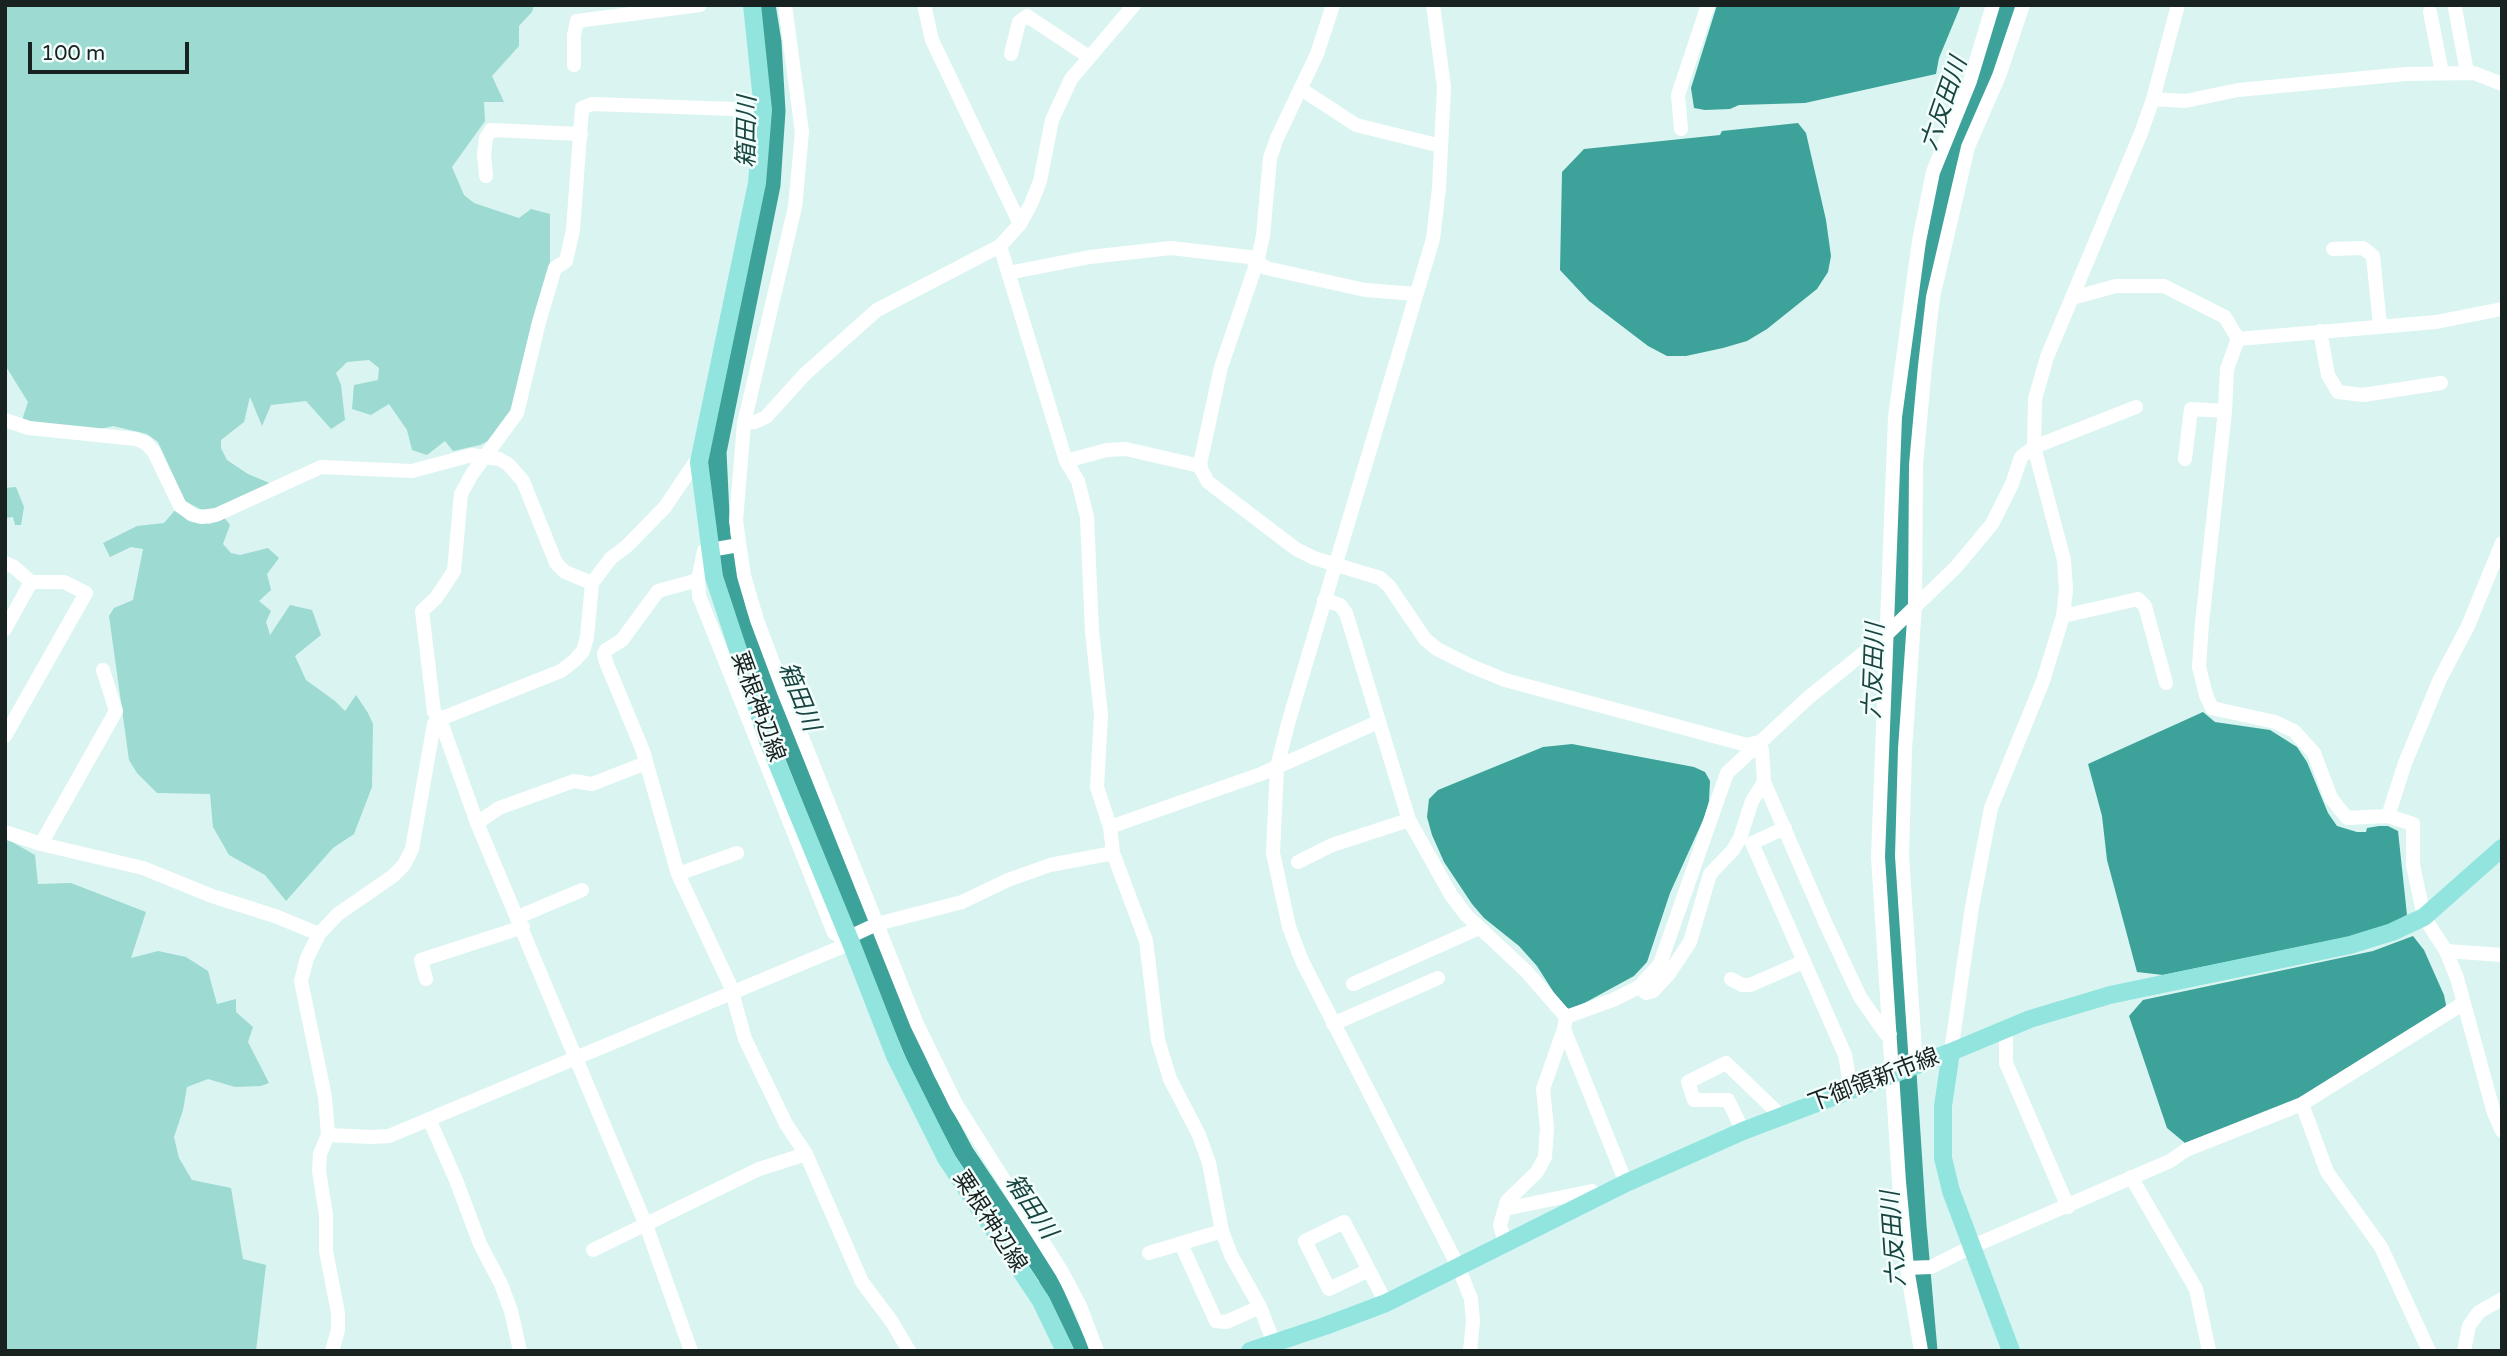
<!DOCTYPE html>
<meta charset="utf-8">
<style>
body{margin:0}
#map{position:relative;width:2507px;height:1356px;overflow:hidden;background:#daf5f1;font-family:"Varela Round",sans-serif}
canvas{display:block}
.frame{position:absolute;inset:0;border:7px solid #182221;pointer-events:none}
.scale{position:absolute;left:28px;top:42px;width:161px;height:32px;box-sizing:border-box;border:4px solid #182221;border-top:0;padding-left:9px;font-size:21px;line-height:24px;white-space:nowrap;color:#182221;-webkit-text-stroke:5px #f3fefc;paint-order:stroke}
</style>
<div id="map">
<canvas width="2507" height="1356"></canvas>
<div class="frame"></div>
<div class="scale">100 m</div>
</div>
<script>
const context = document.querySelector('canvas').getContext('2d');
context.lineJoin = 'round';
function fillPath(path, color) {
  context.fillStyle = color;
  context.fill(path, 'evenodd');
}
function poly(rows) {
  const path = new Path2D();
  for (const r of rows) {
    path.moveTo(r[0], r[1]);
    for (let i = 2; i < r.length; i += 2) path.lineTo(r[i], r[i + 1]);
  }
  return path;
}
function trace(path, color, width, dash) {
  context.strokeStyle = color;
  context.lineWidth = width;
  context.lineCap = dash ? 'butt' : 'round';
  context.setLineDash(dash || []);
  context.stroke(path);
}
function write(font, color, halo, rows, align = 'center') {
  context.font = font + ' "Varela Round","Noto Sans JP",sans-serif';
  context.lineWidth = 5;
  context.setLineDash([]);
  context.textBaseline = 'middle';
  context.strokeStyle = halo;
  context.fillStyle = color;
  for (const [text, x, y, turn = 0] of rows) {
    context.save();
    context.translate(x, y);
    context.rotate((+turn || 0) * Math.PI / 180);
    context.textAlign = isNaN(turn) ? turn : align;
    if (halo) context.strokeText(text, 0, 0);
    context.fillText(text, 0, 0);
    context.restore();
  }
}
fillPath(poly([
 [5,5,534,5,532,12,519,26,519,46,492,76,504,102,484,102,485,121,452,167,464,195,474,203,519,218,531,209,550,214,550,267,513,412,492,439,480,445,453,451,445,441,427,455,412,450,407,430,389,404,371,415,352,409,354,385,378,380,379,368,369,360,347,362,336,373,341,385,345,420,331,429,306,401,271,405,262,426,250,397,244,422,221,440,221,448,227,460,248,474,272,484,213,511,200,509,185,501,158,442,147,434,113,426,91,431,22,420,28,402,5,365],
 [16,487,24,507,21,525,15,525,13,517,5,518,5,488],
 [176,509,187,520,195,522,210,524,224,517,230,525,223,544,231,553,240,555,268,548,279,558,267,574,271,590,259,601,271,611,266,622,270,635,290,605,312,610,321,635,295,656,306,680,335,701,345,711,356,695,368,713,373,724,372,787,354,834,333,848,286,901,265,875,229,855,213,827,210,794,157,793,137,773,129,760,109,616,114,608,133,600,143,549,131,547,110,557,103,543,137,526,164,523],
 [5,838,35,855,38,884,71,883,146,912,131,958,158,951,186,957,208,971,217,1004,236,999,236,1012,253,1027,248,1042,269,1083,261,1086,235,1087,208,1079,187,1087,183,1110,174,1137,179,1158,192,1180,231,1188,243,1259,266,1265,256,1351,5,1351]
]), '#9cdad2');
fillPath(poly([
 [1717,5,1961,5,1939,58,1936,74,1805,103,1739,105,1730,109,1705,110,1694,108,1691,88],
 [1798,123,1806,133,1826,220,1831,256,1828,272,1817,289,1767,329,1747,341,1723,348,1686,356,1667,356,1648,346,1589,301,1560,270,1562,172,1584,149,1720,135,1722,131],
 [2203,712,2215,722,2270,730,2297,747,2307,762,2328,813,2337,826,2357,832,2366,832,2367,828,2379,826,2388,826,2398,831,2407,915,2385,927,2348,937,2163,975,2137,972,2107,860,2102,816,2088,764],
 [1572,744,1694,767,1705,772,1710,781,1709,801,1704,818,1670,893,1647,962,1634,976,1579,1006,1569,1009,1561,1004,1537,966,1519,946,1484,918,1472,904,1444,862,1432,835,1427,817,1429,799,1438,790,1543,747],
 [2413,936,2424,950,2444,995,2446,1005,2444,1010,2296,1101,2185,1143,2167,1128,2129,1016,2143,1000,2373,951]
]), '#3da299');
trace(poly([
 [766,5,772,42,776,111,771,185,717,452,721,536,737,611,876,962,925,1079,964,1152,1047,1276,1080,1351],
 [1928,1351,1917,1225,1894,874,1895,705,1908,388,1952,153,1988,62,2007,5]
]), '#3da299', 19);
trace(poly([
 [785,5,802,132,795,207,744,423,736,521,744,576,757,620,784,692,917,1024,956,1104,1062,1272,1080,1306,1097,1351],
 [924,5,932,40,1020,224],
 [1333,5,1317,54,1277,138,1270,158,1263,236,1257,262,1221,367,1200,464,1202,471,1208,482,1296,549,1314,558,1380,578,1389,586,1425,639,1437,649,1471,666,1505,680,1747,745,1759,742],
 [1433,5,1444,87,1439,188,1433,239,1289,720,1277,767,1273,853,1289,927,1302,961,1458,1266,1471,1299,1473,1321,1470,1351],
 [2455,8,2467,72],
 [2430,12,2442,73],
 [1011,54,1019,22,1027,16,1089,57],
 [574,65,574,35,577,21,700,5],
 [1301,89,1356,125,1441,146],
 [2153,99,2185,101,2238,90,2406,74,2474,73,2502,84],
 [1681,129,1678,95,1708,5],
 [486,176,484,154,486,138,491,130,581,134],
 [1000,246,1066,461,1078,481,1087,517,1092,631,1101,715,1097,787,1110,827,1113,853,1146,941,1158,1040,1170,1079,1199,1135,1209,1163,1222,1231,1231,1255,1260,1307,1274,1343],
 [2333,249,2363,248,2373,256,2380,325],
 [1008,273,1090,257,1171,248,1249,257,1266,268,1365,290,1416,294],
 [2072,298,2116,286,2164,286,2225,317,2238,339,2227,369,2225,411,2202,623,2199,667,2206,695,2212,708,2275,722,2294,731,2314,753,2331,798,2347,818,2388,816,2413,824,2413,865,2424,917,2446,951,2457,978,2494,1113,2502,1131],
 [2320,331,2328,375,2338,392,2363,395,2441,383],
 [2238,339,2436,322,2502,309],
 [5,420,29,428,136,439,146,443,154,452,180,506,193,515,201,517,216,515,321,467,412,471,472,455,499,459,508,464,523,481,556,563,565,572,592,583],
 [744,423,755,422,766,417,805,374,877,310,1000,246,1020,224,1031,204,1040,181,1052,120,1071,79,1134,5],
 [2185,459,2191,409,2225,411],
 [1066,461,1107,450,1126,449,1200,466],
 [739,545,704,551,698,580,699,596,834,933,851,943],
 [5,563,14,567,31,582,64,582,86,593,5,736],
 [698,580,658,591,622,640,606,650,604,654,606,662,643,751,678,874,730,985,745,1039,786,1124,806,1154,862,1282,892,1322,909,1351],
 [1324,600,1340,605,1346,613,1409,820,1451,895,1466,915,1526,971,1566,1017,1564,1029,1543,1089,1547,1128,1545,1157,1537,1172,1507,1201,1500,1225,1505,1243],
 [2063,616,2138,599,2145,606,2166,683],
 [5,629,31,582],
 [1759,742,1762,750,1764,782,1825,922,1860,997,1886,1034,1890,1034],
 [2388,816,2405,763,2440,679,2468,626,2502,543],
 [477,823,499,808,574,781,592,784,646,763],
 [1110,827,1261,774,1378,722],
 [1785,828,1752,843,1845,1055,1851,1089],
 [5,832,41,844,143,868,212,896,275,916,319,934],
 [41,844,116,711,103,670],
 [1298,862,1332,845,1409,820],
 [678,874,737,853],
 [518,917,582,890],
 [849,937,877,924,962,902,1008,880,1050,865,1113,853],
 [2446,951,2502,955],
 [426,979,421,960,523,927],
 [1731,979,1742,985,1750,985,1803,962],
 [1353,984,1479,928],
 [1639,987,1646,993,1653,991,1668,975,1690,942,1710,874,1733,850,1740,838,1752,801,1764,782],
 [1566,1017,1613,1000,1639,987,1660,964,1727,773,1809,697,1886,635,1956,567,1992,524,2012,484,2021,457,2034,447,2136,407],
 [1333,1024,1438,978],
 [1564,1029,1626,1183],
 [2003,1030,2006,1039,2006,1063,2068,1207],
 [1951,1052,1972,907,1991,808,2043,681,2063,616,2066,590,2064,560,2034,447,2035,399,2047,357,2141,133,2153,99,2178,5],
 [1916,1065,1902,856,1905,749,1915,606,1916,465,1925,366,1933,297,1968,147,1999,76,2023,5],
 [2302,1104,2327,1172,2381,1247,2429,1351],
 [429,1119,456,1180,480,1244,501,1284,511,1311,520,1351],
 [1743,1131,1728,1100,1694,1100,1688,1082,1726,1063,1781,1116],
 [328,1135,371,1137,389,1136,851,943],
 [2131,1177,2196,1289,2209,1351],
 [1505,1209,1592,1191,1599,1197],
 [1181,1244,1216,1321,1226,1322,1260,1307],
 [593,1250,759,1169,806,1154],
 [1149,1253,1222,1231],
 [1907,1268,1931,1267,1971,1247,2170,1161,2186,1150,2302,1104,2464,1003],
 [1367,1271,1329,1289,1305,1241,1344,1222,1386,1303],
 [332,1351,338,1330,338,1313,326,1251,326,1215,319,1171,320,1154,328,1135,325,1097,301,981,307,958,319,934,338,914,393,876,404,865,412,849,434,724,440,719,561,671,575,660,583,651,587,637,592,583,611,558,627,546,665,507,694,464,699,462],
 [691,1351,646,1225,477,823,440,719,434,712,422,611,436,598,454,571,461,494,472,474,517,413,539,322,555,268,566,261,573,230,582,108,592,104,763,110],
 [1921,1351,1907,1268,1899,1182,1878,857,1895,417,1919,241,1933,172,1970,81,1993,5],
 [2464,1351,2469,1326,2479,1312,2502,1299]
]), '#fff', 14);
trace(poly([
 [752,5,763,110,757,183,699,462,714,577,768,741,851,943,895,1056,946,1158,1041,1301,1065,1351],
 [1951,1052,1943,1106,1943,1158,1951,1191,2011,1351],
 [1250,1351,1325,1326,1386,1303,1626,1183,1743,1131,1951,1052,2030,1019,2110,995,2350,945,2392,932,2424,917,2502,848]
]), '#92e5de', 18);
write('23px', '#182221', '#f3fefc', [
 ["粟根神辺線",757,707,70],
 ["下御領新市線",1874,1081,-21],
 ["粟根神辺線",989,1222,57]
]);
write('italic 24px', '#184541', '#f3fefc', [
 ["六反田川",1945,104,-71],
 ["箱田川",748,132,-89],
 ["六反田川",1875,671,-88],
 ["箱田川",798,697,68],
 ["箱田川",1030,1207,56],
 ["六反田川",1895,1239,-94]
]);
</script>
